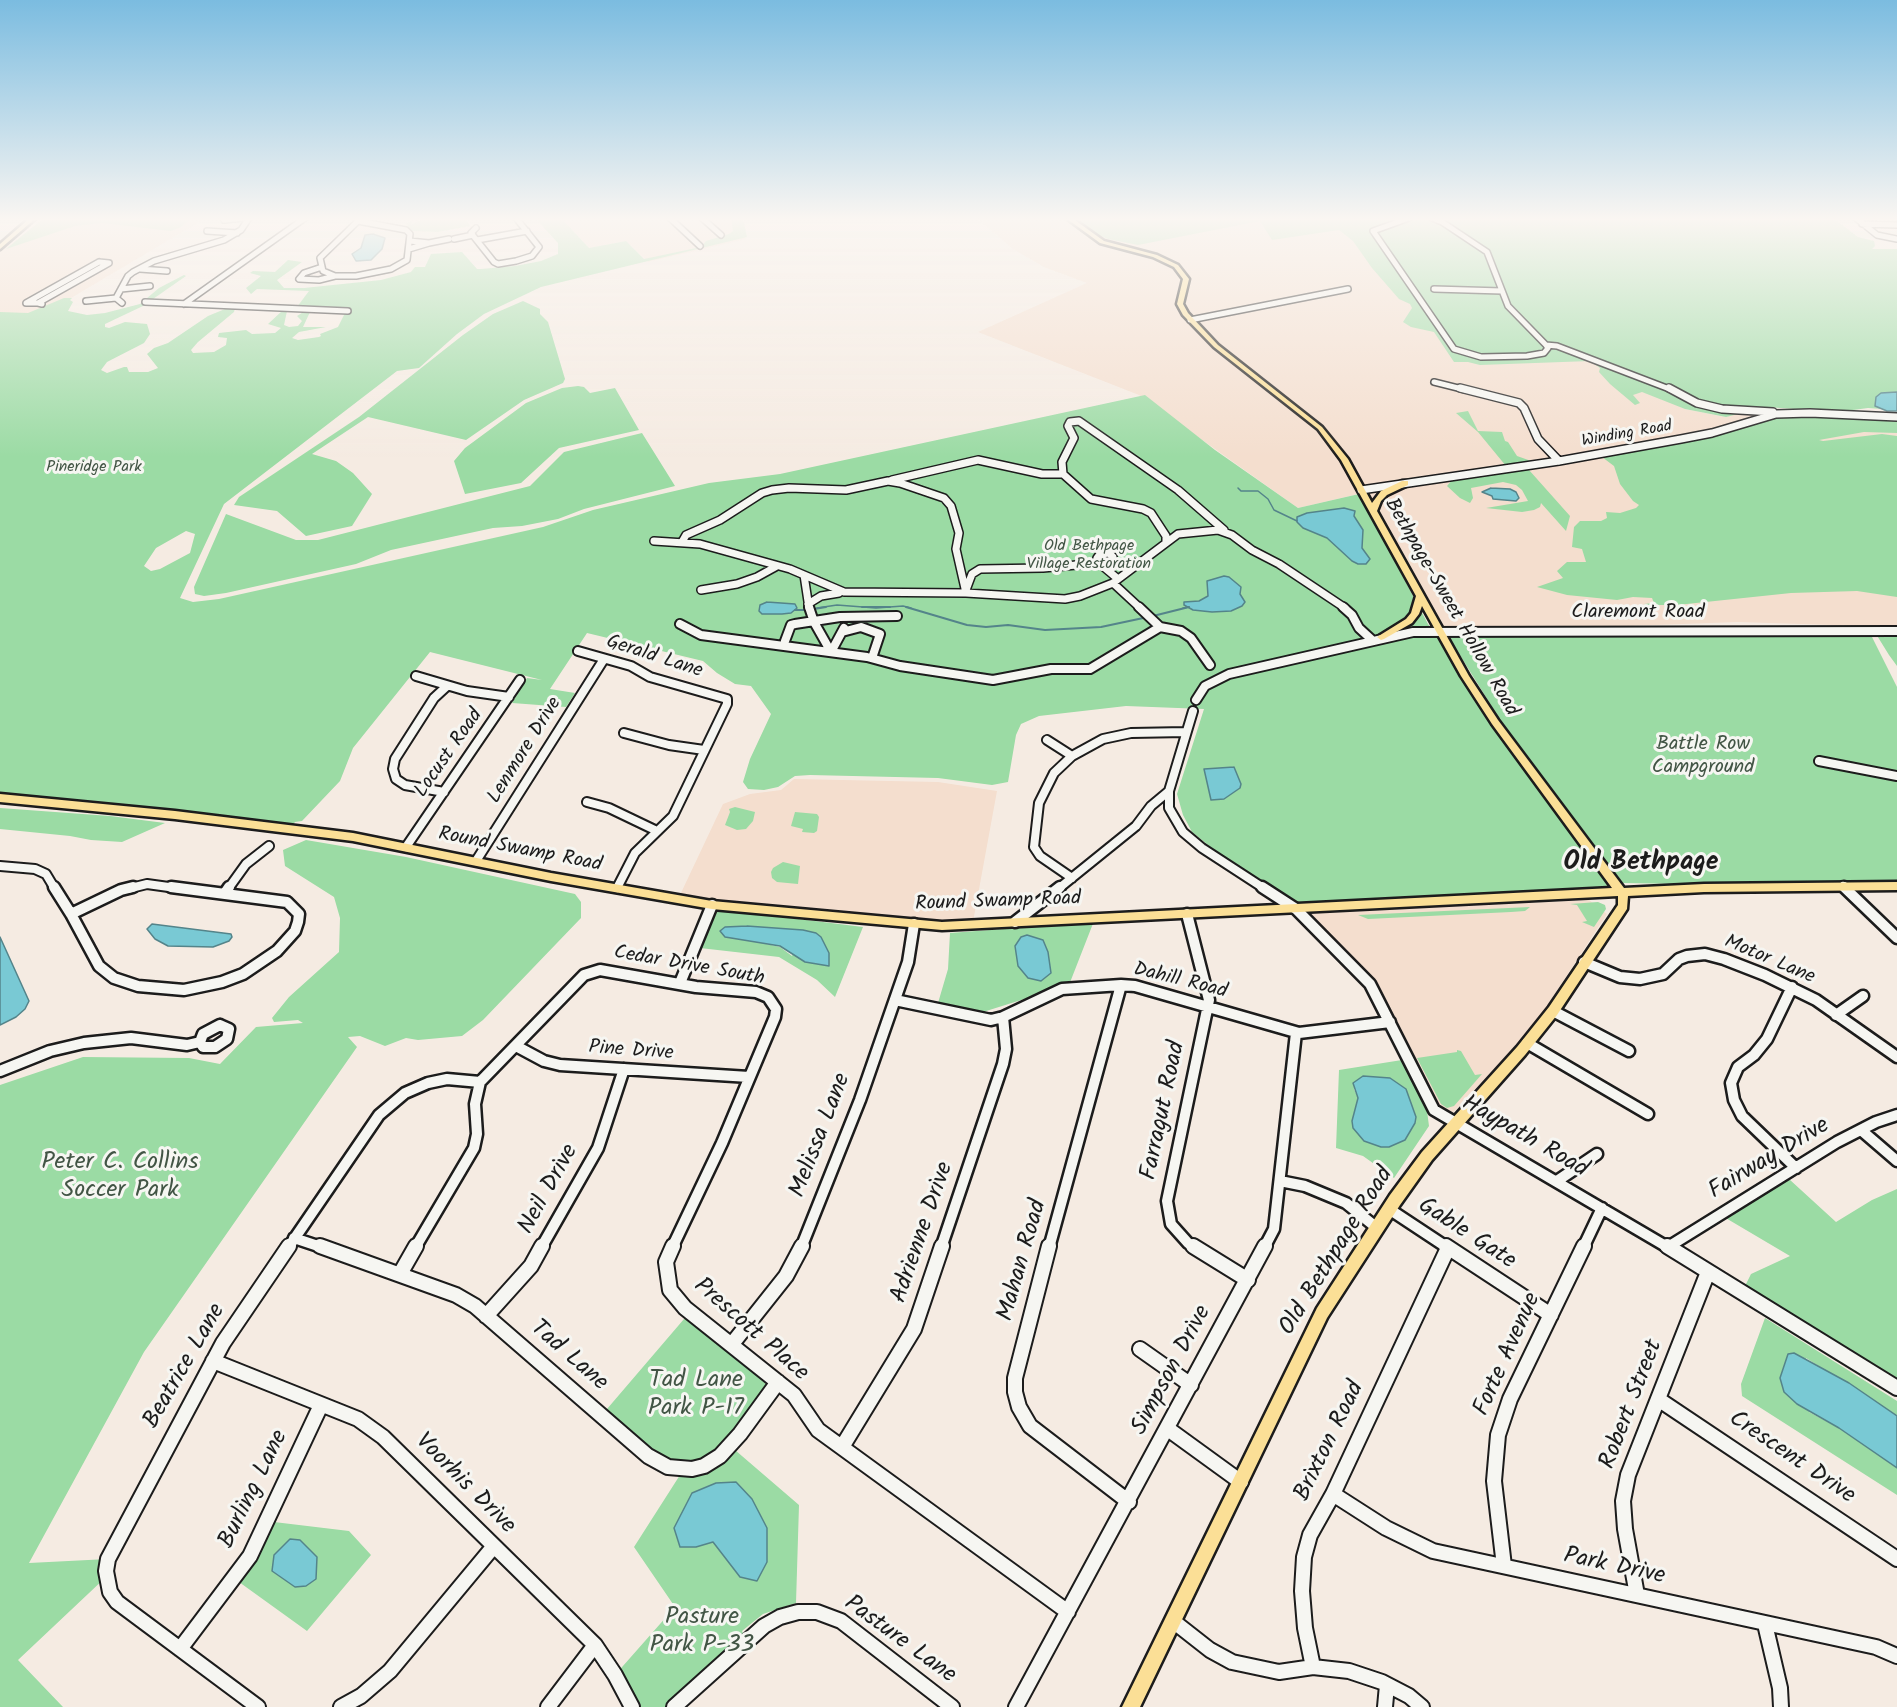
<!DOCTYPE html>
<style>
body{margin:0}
canvas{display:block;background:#f5ebe2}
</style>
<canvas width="1897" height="1707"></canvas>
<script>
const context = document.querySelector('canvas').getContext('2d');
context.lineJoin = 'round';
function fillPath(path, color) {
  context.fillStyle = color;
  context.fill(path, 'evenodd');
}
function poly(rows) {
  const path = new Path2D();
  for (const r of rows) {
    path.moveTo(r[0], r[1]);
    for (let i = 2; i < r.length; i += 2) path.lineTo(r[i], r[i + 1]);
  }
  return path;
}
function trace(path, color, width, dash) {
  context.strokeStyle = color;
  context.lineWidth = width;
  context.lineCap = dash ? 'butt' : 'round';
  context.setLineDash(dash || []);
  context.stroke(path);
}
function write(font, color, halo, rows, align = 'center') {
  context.font = font + ' Kalam,sans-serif';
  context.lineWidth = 6;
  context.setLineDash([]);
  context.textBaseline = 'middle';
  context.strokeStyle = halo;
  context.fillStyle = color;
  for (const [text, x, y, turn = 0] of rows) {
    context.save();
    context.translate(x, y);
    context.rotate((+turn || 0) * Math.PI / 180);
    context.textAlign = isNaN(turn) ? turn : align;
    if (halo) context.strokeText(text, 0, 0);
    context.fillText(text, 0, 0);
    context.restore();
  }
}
fillPath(poly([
 [44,218,206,218,17,330,0,326,0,252],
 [742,218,746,239,648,262,626,241,589,248,561,219],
 [1440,218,1590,361,1648,392,1685,409,1725,417,1760,408,1781,418,1897,421,1897,627,1738,622,1627,626,1442,626,1367,492,1298,508,1139,395,978,332,1087,283,1044,267,1013,249,978,219],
 [794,779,938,782,997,791,973,922,910,921,716,902,680,895,723,804,750,794,781,790],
 [1589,900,1607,914,1533,1027,1446,1120,1374,983,1304,913]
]), '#f4dece');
fillPath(poly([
 [44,218,192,218,181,227,171,231,102,223,75,226,6,249],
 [425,218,466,218,470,226,438,232,411,231,404,227,409,225,405,224,410,221,413,222,410,225],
 [528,218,561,218,589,248,626,241,644,259,701,247,706,241,729,234,733,231,731,218,743,218,747,237,541,287,484,314,457,334,419,368,397,371,224,504,180,598,193,602,219,599,543,527,593,510,709,483,780,474,1145,395,1215,450,1298,508,1359,494,1428,624,1612,888,1292,905,1219,854,1192,832,1183,815,1177,794,1204,709,1126,706,1039,716,1021,724,1016,735,1008,782,992,785,938,778,810,775,795,776,778,787,764,790,748,789,743,782,750,759,771,714,751,686,735,684,717,673,703,661,587,633,550,689,575,693,566,707,512,703,527,678,542,680,430,652,353,748,340,781,302,821,295,822,290,828,0,795,0,312,28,313,64,298,72,298,70,300,73,302,68,311,87,315,105,313,140,304,159,288,184,275,186,276,143,306,105,324,105,327,109,328,125,322,147,324,150,334,144,343,107,362,101,370,107,373,124,367,127,367,129,372,148,372,158,368,147,354,154,348,168,343,208,316,225,309,235,308,234,312,198,342,191,350,193,353,214,352,226,345,227,338,218,337,219,333,246,330,252,334,275,333,281,328,268,324,282,311,287,311,284,325,289,327,298,326,302,321,297,316,305,311,310,312,303,327,326,327,299,332,292,338,298,340,319,337,321,336,320,334,338,327,346,311,297,307,309,291,257,289,251,294,246,288,261,276,250,273,253,271,275,272,288,260,302,262,277,280,284,288,304,288,381,280,411,272,415,267,425,267,431,254,462,252,477,269,481,269,515,266,541,261,558,254,558,243,537,220,529,221],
 [186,531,195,534,190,553,160,569,151,571,144,566,156,548],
 [1406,218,1396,223,1437,218,1833,218,1858,237,1874,241,1875,246,1872,249,1897,249,1897,410,1868,408,1838,412,1766,407,1726,417,1685,409,1642,392,1633,395,1640,403,1635,405,1610,384,1599,372,1600,368,1590,361,1480,365,1468,362,1454,362,1434,332,1411,327,1403,322,1412,308,1410,304,1399,299,1372,268,1353,241,1339,230,1272,240,1260,221,1138,245,1108,239,1094,233,1076,219],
 [523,301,540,309,540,314,548,322,565,379,563,383,524,400,466,440,368,417,312,454,336,461,353,473,372,494,352,526,306,536,277,511,234,505,239,497,359,417,463,335,493,314],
 [578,386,584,387,590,393,615,388,639,430,559,448,521,483,465,494,454,461,465,448,526,403,562,388],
 [1468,411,1478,431,1502,432,1505,441,1508,442,1517,456,1534,462,1506,466,1478,432,1456,413],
 [1793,415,1897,420,1897,433,1864,432,1819,440,1823,441,1882,434,1897,436,1897,597,1857,591,1791,593,1677,605,1646,605,1644,604,1654,603,1652,598,1633,597,1617,600,1567,595,1537,587,1563,578,1557,571,1567,562,1586,562,1582,549,1572,547,1574,527,1580,521,1601,521,1607,518,1606,512,1620,513,1636,508,1639,505,1633,501,1620,484,1614,466,1602,457,1708,437,1765,419],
 [642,433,675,486,584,509,558,519,522,526,493,528,391,550,356,564,226,593,204,596,195,594,194,587,226,514,296,540,318,540,530,486,564,452],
 [1522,469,1529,470,1570,516,1566,531,1541,503,1540,507,1534,510,1522,512,1486,508,1528,501,1522,490,1516,485,1503,482,1471,488,1473,498,1470,503,1460,498,1447,486,1453,479],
 [1870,633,1897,687,1897,880,1681,884,1623,883,1502,723,1448,636],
 [1876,634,1897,634,1897,666,1889,655],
 [735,807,755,812,753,821,746,829,737,830,725,825,730,812,729,809],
 [0,808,110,816,165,823,122,842,91,840,70,836,0,829],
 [795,812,817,814,819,817,817,831,814,833,802,832,803,829,791,826],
 [306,840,406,857,575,894,581,902,581,918,483,1020,462,1036,418,1040,406,1038,385,1046,360,1036,348,1037,357,1047,144,1352,29,1563,108,1559,106,1577,18,1660,63,1707,0,1707,0,1085,83,1057,189,1058,220,1064,256,1027,303,1023,298,1020,274,1022,272,1018,289,997,339,952,340,918,334,897,285,866,283,850],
 [783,862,800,866,798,884,777,882,772,878,771,872,773,868],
 [1598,902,1605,905,1606,909,1594,927,1582,922,1587,921,1577,905,1570,904],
 [1530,907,1525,911,1511,912,1368,919,1358,915],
 [718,909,863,927,835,997,817,980,779,957,700,948],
 [747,926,784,930,803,930,792,956,780,947,753,941],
 [1094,921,1069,985,983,1012,938,1003,948,969,950,933,1003,929,1003,926],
 [1457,1050,1461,1051,1475,1075,1482,1074,1454,1106,1447,1108,1441,1104,1417,1058,1457,1052],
 [1402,1060,1427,1111,1429,1126,1394,1178,1363,1156,1336,1148,1339,1070],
 [1363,1076,1371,1076,1408,1100,1415,1113,1415,1123,1405,1140,1389,1147,1381,1147,1361,1137,1353,1128,1352,1121,1358,1098,1354,1089],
 [1789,1179,1836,1222,1872,1200,1897,1189,1897,1383,1744,1288,1751,1274,1790,1256,1724,1217],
 [690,1312,778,1382,704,1466,668,1467,601,1416],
 [1765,1318,1897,1401,1897,1416,1806,1358,1809,1412,1839,1428,1897,1468,1897,1495,1742,1396,1741,1384],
 [735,1450,799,1505,796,1603,763,1614,742,1631,747,1642,674,1707,631,1707,615,1675,675,1607,634,1547,680,1475,702,1475],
 [274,1522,349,1531,371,1555,307,1631,239,1582]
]), '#9bdba4');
const water = poly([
 [373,234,385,238,382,249,371,260,356,261,352,254,361,248,365,235,373,234],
 [1897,392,1897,411,1887,411,1875,406,1876,397,1881,393,1897,392],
 [1491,488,1510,489,1516,492,1519,498,1516,501,1493,499,1492,496,1482,492,1491,488],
 [1344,508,1355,511,1354,516,1363,530,1362,548,1370,559,1366,564,1358,564,1352,561,1327,538,1303,528,1297,522,1297,517,1307,513,1344,508],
 [1224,576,1229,577,1241,587,1240,594,1245,602,1242,606,1231,611,1212,612,1193,610,1184,605,1184,602,1199,601,1208,596,1207,581,1224,576],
 [767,602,795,604,797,608,791,613,782,614,762,614,759,611,760,605,767,602],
 [1234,767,1241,784,1240,788,1224,799,1211,800,1204,769,1234,767],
 [152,924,231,934,232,937,229,941,213,947,168,946,155,939,147,929,152,924],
 [747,926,803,930,816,933,821,937,829,953,829,966,805,962,780,946,725,937,720,931,725,927,747,926],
 [1027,935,1043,940,1048,952,1051,973,1041,981,1028,978,1018,966,1015,946,1021,937,1027,935],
 [0,937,29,1001,25,1009,16,1017,0,1025,0,937],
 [1363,1076,1390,1078,1406,1089,1416,1117,1415,1123,1405,1140,1389,1147,1381,1147,1364,1141,1353,1128,1352,1121,1358,1098,1353,1083,1363,1076],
 [1794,1353,1849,1383,1897,1416,1897,1468,1839,1428,1797,1404,1784,1392,1780,1378,1788,1354,1794,1353],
 [736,1482,752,1499,767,1528,767,1562,757,1581,740,1577,713,1542,696,1547,680,1547,674,1528,692,1493,716,1483,736,1482],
 [290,1539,300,1540,317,1557,316,1579,306,1586,295,1587,272,1571,274,1555,290,1539]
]);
fillPath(water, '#79c9d4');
trace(water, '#54848a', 1.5);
trace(poly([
 [1238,488,1241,491,1258,491,1268,499,1274,510,1297,521],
 [817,608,837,605,876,608,903,606,911,608],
 [1183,608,1189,607]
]), '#54848a', 1.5);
trace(poly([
 [862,607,890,607],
 [906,607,967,625,986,627,1008,625,1045,630,1101,627,1148,617],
 [814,609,826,607],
 [795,610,808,610],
 [1153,616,1189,607]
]), '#54848a', 2);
const minorFar4 = poly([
 [670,218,700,246],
 [702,218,721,235],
 [1409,218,1373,231,1454,349,1481,357,1527,356,1544,353,1548,348,1546,345],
 [1432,218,1442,222,1487,252,1508,306,1546,345,1557,346,1672,390],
 [1856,218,1877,235,1897,239],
 [224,220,244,218],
 [358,221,406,230,410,234,407,260,391,269,356,276,335,276,323,271,320,258,358,221],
 [358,221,361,218],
 [1862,224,1897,225],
 [476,228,471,233,494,262,498,264,516,261,532,256,539,247,516,218],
 [207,231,237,233],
 [454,239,473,235],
 [477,240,527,231],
 [429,243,449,239],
 [409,249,429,243,410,241],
 [99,262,109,263,38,303,26,303,99,262],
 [322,267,304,273,299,279,319,280,335,276],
 [140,269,167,271],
 [121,289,150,286],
 [1434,289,1502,291],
 [86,301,116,298],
 [145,302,348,311],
 [38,303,42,304],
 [122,303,116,298,128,276,133,272,154,261,224,240,241,230,249,218],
 [184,304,305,218],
 [1190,320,1348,289],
 [1434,382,1466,390]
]);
const minorFar3 = poly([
 [1460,388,1519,403,1524,408,1538,439,1559,461],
 [1669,388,1697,403,1722,409,1773,412],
 [892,480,978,460,1042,474,1063,474],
 [1361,490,1559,461,1681,439,1712,433,1776,414,1810,413,1897,417],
 [654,541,700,544,790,569,844,592,966,593,1065,599,1080,596,1113,583,1178,534,1218,530,1232,535,1252,550,1279,564,1345,608],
 [1166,541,1166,536,1151,513,1143,509,1091,499,1063,474,1062,462,1074,438,1068,426,1070,422,1079,421,1178,490,1224,530],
 [682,542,686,535,720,520,762,493,772,490,789,488,846,490,888,481,900,483,944,498,951,506,959,533,956,549,966,593],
 [1110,571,1113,557,1109,553,1100,554,1097,558,1099,563,1118,579],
 [804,575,809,608],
 [1113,583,1140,608],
 [701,590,737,584,757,577,777,566],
 [966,590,972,574,980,569,1043,568,1099,563],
 [808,604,821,596,839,593]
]);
const minorFar2 = poly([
 [809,607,814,622,831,652],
 [1139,607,1160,627,1181,631,1191,638,1210,665],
 [1343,607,1352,615,1359,628,1371,639],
 [680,624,701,635,867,657,900,666,993,680,1051,669,1090,669,1160,627],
 [842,632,861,627,880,634,872,658],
 [785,641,791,625,795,624,840,617,897,616],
 [578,651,631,666,650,677,727,699,727,704,673,816,635,853,617,888],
 [831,652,844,628],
 [416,676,467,691,509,697],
 [1196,700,1205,686,1229,674,1413,632,1897,631],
 [624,733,669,745,704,750],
 [1047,740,1072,756],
 [1819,761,1897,776],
 [1169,791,1169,808,1183,832,1202,848,1265,889],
 [444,792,405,785,396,779,393,769,395,759,434,698,447,686],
 [587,802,609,808,657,831],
 [406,847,520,680],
 [476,861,604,659],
 [0,866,35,869,46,874,55,889],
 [1072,878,1040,856,1034,847,1039,803,1054,773,1072,756,1103,739,1131,733,1186,732],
 [1843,886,1846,889],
 [127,889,147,884,183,889],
 [228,889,246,864,269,846],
 [1058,889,1136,826,1151,806,1169,791,1193,711]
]);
const minorFar1 = poly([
 [54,887,71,914],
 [1262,887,1296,909,1370,984,1434,1110,1669,1248],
 [1844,887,1897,938],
 [225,893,229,887],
 [71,914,99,966,114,978,138,986,184,990,222,982,243,974,277,951,295,931,298,922,299,914,287,902,171,887],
 [71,914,121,890,133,887],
 [1187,914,1209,1000,1167,1201,1171,1224,1188,1243,1196,1248],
 [1015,922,1060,887],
 [1584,962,1620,977,1640,979,1663,974,1679,959,1687,956,1705,954,1724,959,1765,975,1816,1000,1897,1057],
 [680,983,712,905],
 [1792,987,1767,1039,1754,1055,1738,1067,1731,1083,1734,1100,1742,1116,1796,1168],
 [895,1000,991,1020,1003,1017,1062,989,1121,985,1135,986,1299,1033,1390,1022],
 [1553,1011,1629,1051],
 [1836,1015,1863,996],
 [220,1025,229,1029,227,1039,215,1047,203,1047,200,1042,203,1034,220,1025],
 [1527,1043,1648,1114],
 [516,1046,544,1061,560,1065,749,1077],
 [0,1071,50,1051,84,1043,131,1038,187,1045,200,1042],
 [1861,1130,1897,1161],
 [1280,1181,1305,1186,1346,1203,1377,1228],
 [1557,1181,1597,1154],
 [1389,1209,1448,1248],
 [294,1238,324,1248],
 [1668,1247,1837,1142,1876,1122,1897,1115],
 [288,1248,379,1115,405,1093,428,1083,447,1079,480,1082],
 [415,1248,474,1148,477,1134,475,1104,480,1082,584,975,600,970,696,987,756,992,768,997,776,1009,775,1017,722,1143,672,1248],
 [541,1248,598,1148,624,1069],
 [801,1248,860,1100,908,962,914,924],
 [941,1248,1003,1064,1006,1049,1003,1017],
 [1049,1248,1121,985],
 [1264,1248,1274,1229,1296,1033],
 [1583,1248,1602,1208]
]);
const minor = poly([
 [320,1246,456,1295,475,1306,648,1456,668,1467,692,1469,704,1466,720,1456,740,1434,778,1382],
 [673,1246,666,1262,670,1290,685,1308,794,1395,818,1430,1068,1612],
 [1049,1246,1015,1378,1015,1392,1019,1407,1030,1426,1129,1502],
 [1193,1246,1248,1280],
 [1446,1246,1551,1315],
 [1667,1246,1897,1388],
 [400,1274,416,1246],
 [486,1316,531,1266,542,1246],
 [732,1344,786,1276,802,1246],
 [1140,1349,1191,1385],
 [213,1361,358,1419,383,1437,595,1645,615,1675,632,1707],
 [1658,1399,1897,1559],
 [1168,1429,1241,1482],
 [842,1447,914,1329,942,1246],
 [1333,1494,1386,1528,1433,1551,1876,1647,1897,1656],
 [1504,1566,1494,1481,1498,1435,1510,1399,1584,1246],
 [1637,1595,1625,1529,1623,1501,1628,1475,1708,1272],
 [1173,1621,1210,1650,1232,1662,1279,1672,1313,1667,1349,1671,1382,1682,1409,1696,1422,1707],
 [1765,1624,1780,1688,1781,1707],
 [180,1649,250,1556,321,1405],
 [1313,1667,1305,1628,1302,1591,1304,1557,1310,1535,1333,1494,1448,1248],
 [258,1707,117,1602,110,1592,106,1571,108,1559,223,1343,289,1246],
 [341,1707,361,1696,390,1671,494,1546],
 [548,1707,595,1645],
 [674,1707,764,1626,780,1617,798,1612,817,1612,841,1621,952,1707],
 [1016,1707,1265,1246],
 [1385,1707,1387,1685]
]);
const major = poly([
 [30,218,36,218,0,249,0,244,30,218],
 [1066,218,1072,218,1104,241,1157,255,1178,265,1189,279,1183,304,1188,313,1218,345,1322,427,1348,459,1372,503,1381,491,1402,481,1408,481,1408,485,1387,495,1381,501,1377,511,1469,676,1498,720,1624,888,1704,884,1897,882,1897,890,1704,892,1628,896,1627,909,1557,1015,1525,1055,1432,1160,1400,1205,1327,1318,1140,1707,1122,1707,1317,1308,1390,1195,1422,1152,1517,1047,1549,1007,1618,905,1618,896,942,930,712,909,551,881,353,841,175,819,0,802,0,794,175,811,353,833,551,873,712,901,942,922,1612,888,1492,724,1461,676,1422,606,1419,614,1412,623,1384,639,1381,640,1377,637,1406,619,1411,613,1416,596,1341,460,1318,429,1214,347,1183,315,1177,304,1183,279,1174,267,1153,257,1100,243,1066,218]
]);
trace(minorFar4, '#1c1c1c', 8);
trace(minorFar3, '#1c1c1c', 10);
trace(minorFar2, '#1c1c1c', 12);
trace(minorFar1, '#1c1c1c', 15);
trace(minor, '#1c1c1c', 18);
trace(major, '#1c1c1c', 5);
trace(minorFar4, '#f6f6f2', 5);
trace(minorFar3, '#f6f6f2', 7);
trace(minorFar2, '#f6f6f2', 8);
trace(minorFar1, '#f6f6f2', 10);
trace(minor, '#f6f6f2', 14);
fillPath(major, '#fbdf96');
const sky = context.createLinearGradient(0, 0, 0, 457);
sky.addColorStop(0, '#7bbce0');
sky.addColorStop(0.48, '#faf6f2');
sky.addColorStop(1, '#faf6f200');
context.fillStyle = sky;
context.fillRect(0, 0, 1897, 457);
write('16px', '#1c1c1c', '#f6f6f2', [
 ["Winding Road",1627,435,-10]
]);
write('16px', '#425545', '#f6f6f2', [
 ["Pineridge Park",94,468],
 ["Old Bethpage",1089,547],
 ["Village Restoration",1089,565]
]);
write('20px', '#1c1c1c', '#f6f6f2', [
 ["Bethpage-Sweet Hollow Road",1450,608,60],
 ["Claremont Road",1638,614],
 ["Gerald Lane",654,658,18],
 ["Lenmore Drive",526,751,-58],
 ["Locust Road",450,754,-55],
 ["Round Swamp Road",520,851,11],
 ["Round Swamp Road",998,903,-2],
 ["Motor Lane",1769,961,23],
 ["Cedar Drive South",689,967,10],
 ["Dahill Road",1180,982,14],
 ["Pine Drive",631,1052,4]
]);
write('20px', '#425545', '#f6f6f2', [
 ["Battle Row",1703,746],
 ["Campground",1703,769]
]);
write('24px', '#1c1c1c', '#f6f6f2', [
 ["Farragut Road",1165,1111,-78],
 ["Melissa Lane",822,1136,-69],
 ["Haypath Road",1524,1138,30],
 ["Fairway Drive",1770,1160,-31],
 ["Neil Drive",550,1190,-61],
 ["Adrienne Drive",924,1233,-71],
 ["Gable Gate",1466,1235,33],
 ["Old Bethpage Road",1338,1252,-58],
 ["Mahan Road",1024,1261,-74],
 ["Prescott Place",750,1331,41],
 ["Forte Avenue",1509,1355,-66],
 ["Tad Lane",568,1357,41],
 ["Beatrice Lane",186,1367,-60],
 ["Simpson Drive",1173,1371,-62],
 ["Robert Street",1633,1405,-69],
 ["Brixton Road",1331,1442,-64],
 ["Crescent Drive",1791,1459,34],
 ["Voorhis Drive",464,1485,45],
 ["Burling Lane",255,1490,-64],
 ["Park Drive",1614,1568,12],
 ["Pasture Lane",899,1641,36]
]);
write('24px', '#425545', '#f6f6f2', [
 ["Peter C. Collins",120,1164],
 ["Soccer Park",120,1192],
 ["Tad Lane",696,1382],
 ["Park P-17",696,1410],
 ["Pasture",702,1619],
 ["Park P-33",702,1647]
]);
write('bold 26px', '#1c1c1c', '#f6f6f2', [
 ["Old Bethpage",1641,865]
]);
</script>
